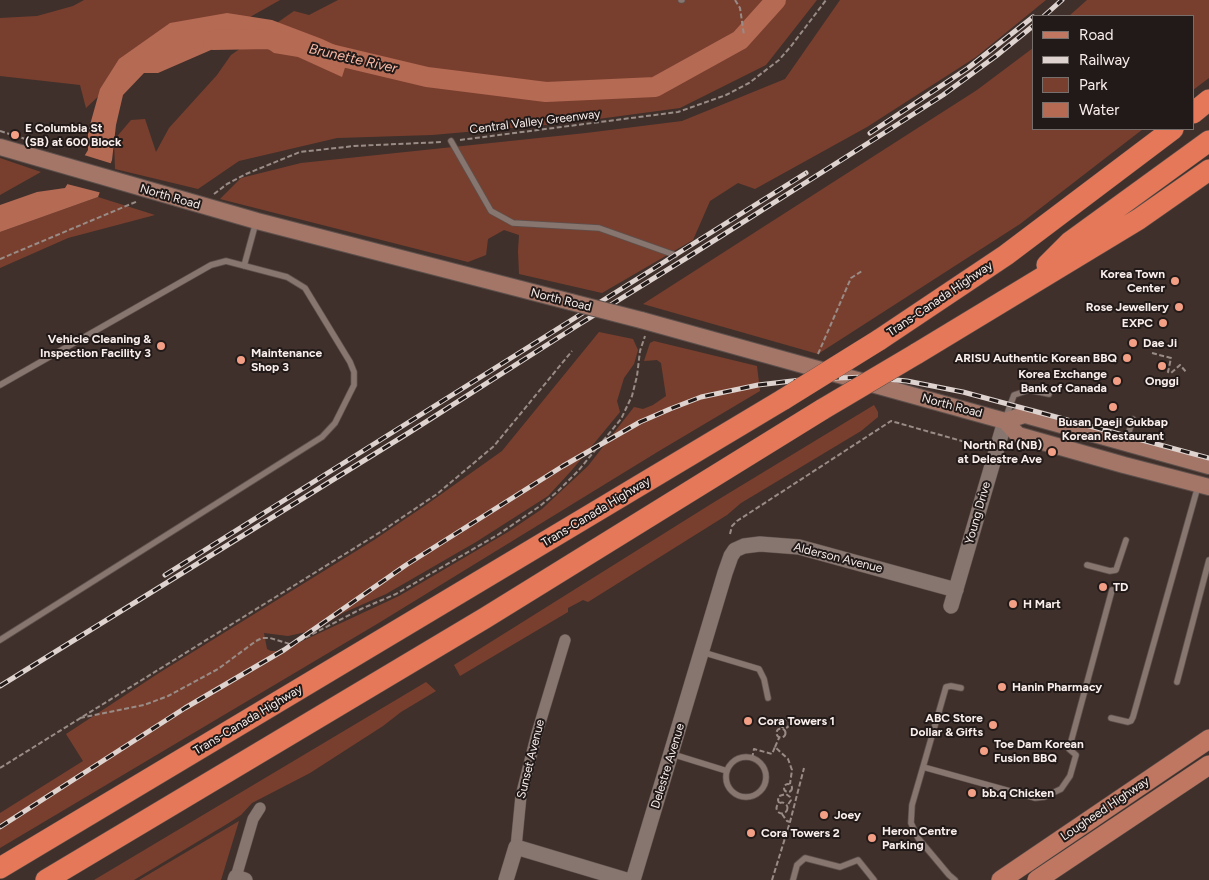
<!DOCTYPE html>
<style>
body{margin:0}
#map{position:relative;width:1209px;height:880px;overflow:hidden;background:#40302b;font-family:Figtree,sans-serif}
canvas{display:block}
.legend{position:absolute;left:1032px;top:15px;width:162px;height:115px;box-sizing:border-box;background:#211a18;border:1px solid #776f6c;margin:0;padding:6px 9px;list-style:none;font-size:15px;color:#f9eeeb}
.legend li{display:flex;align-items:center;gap:10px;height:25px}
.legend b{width:25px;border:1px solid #776f6c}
</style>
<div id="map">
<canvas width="1209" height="880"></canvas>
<ul class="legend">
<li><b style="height:6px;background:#bf7761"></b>Road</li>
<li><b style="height:6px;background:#ded3cf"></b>Railway</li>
<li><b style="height:14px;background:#793f2e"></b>Park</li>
<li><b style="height:14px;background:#b56a54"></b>Water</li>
</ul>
</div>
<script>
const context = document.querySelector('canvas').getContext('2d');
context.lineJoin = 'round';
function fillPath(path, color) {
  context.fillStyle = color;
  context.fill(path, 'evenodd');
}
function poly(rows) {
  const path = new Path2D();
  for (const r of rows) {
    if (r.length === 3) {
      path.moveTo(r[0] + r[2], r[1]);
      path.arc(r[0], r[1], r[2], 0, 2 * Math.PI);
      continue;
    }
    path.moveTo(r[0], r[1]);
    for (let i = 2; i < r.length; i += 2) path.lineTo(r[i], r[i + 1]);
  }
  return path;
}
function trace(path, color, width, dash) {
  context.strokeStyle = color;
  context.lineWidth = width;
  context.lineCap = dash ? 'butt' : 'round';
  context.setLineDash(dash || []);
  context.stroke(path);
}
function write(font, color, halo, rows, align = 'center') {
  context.font = font + ' Figtree,sans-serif';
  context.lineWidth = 4;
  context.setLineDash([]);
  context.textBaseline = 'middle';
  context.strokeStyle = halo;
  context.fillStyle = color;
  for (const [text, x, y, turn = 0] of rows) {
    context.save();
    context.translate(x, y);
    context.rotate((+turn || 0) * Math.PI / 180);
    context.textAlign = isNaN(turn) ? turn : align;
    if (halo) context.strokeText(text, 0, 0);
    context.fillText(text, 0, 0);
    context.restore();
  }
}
fillPath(poly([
 [84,0,280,0,220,34,125,71,86,108,80,85,0,76,0,18,37,16,73,6],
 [338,0,817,0,766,65,680,108,568,123,432,135,337,138,239,161,198,189,115,169,114,140,131,120,145,119,156,152,169,128,217,75,231,55,294,11,309,15],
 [840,0,1046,0,976,57,867,127,755,189,738,183,710,201,693,240,602,293,519,274,518,251,519,235,504,230,488,239,486,255,468,262,220,199,241,178,301,163,586,133,682,121,785,79],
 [1087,0,1209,0,1209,78,1193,90,1193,16,1069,16],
 [1033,48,1033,129,1143,129,1020,224,818,354,643,304,977,90],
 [0,158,41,172,0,195],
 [98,197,155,215,68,238,0,268,0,232],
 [599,332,633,339,638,350,634,364,624,378,617,401,620,412,572,470,548,496,476,542,386,594,343,613,315,630,288,636,264,633,267,649,271,651,281,651,399,596,508,532,542,509,588,466,634,407,643,409,653,405,666,396,661,363,657,360,644,361,650,343,654,341,757,366,760,391,659,451,377,624,0,848,0,813,83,761,66,734,159,673,374,540,426,505,502,451],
 [874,405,878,412,878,417,861,431,741,503,727,515,588,602,583,600,568,608,568,612,460,676,454,665,711,504],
 [426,682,436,691,401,712,383,726,310,773,252,803,241,815,227,824,134,880,94,880],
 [239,821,221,880,139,880]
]), '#793f2e');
fillPath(poly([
 [227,13,272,20,322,39,350,52,342,77,298,57,274,53,251,37,227,43,158,73,144,73,123,95,116,125,112,160,98,197,0,232,0,205,37,192,65,188,88,150,88,132,100,89,119,59,170,23]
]), '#b56a54');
fillPath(poly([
 [84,155,113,164,102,193,67,184]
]), '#40302b');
trace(poly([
 [213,40,268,39,281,42],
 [322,52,427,77,546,92,655,87,740,40,776,0]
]), '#b56a54', 20);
const service = poly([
 [681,0,682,0],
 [451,141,491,211,513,223,599,228,675,255],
 [244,266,256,222],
 [0,385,211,265,226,261,287,277,305,288,350,362,354,372,354,385,335,423,322,437,0,640],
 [1006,417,1014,395,1029,390,1049,394],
 [1126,441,1133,419],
 [1087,565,1110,571,1116,570,1126,540],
 [702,652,759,669,764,679,768,698],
 [1177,682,1209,560],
 [1111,718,1128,722,1131,721,1133,717,1198,486],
 [672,754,727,771],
 [746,777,20],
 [923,767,946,687,951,686,961,688],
 [793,880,797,865,805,858,840,867,858,860,874,880],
 [955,880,949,875,918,838,911,823,912,805,923,767,1035,798,1044,797,1061,789,1070,776,1076,755,1069,749,1112,590]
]);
const minor = poly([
 [516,847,521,796,537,733,565,640],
 [236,877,253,819,260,808]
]);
const tertiary = poly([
 [951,606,1005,421],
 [235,880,236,877,245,880],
 [506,880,516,847,626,880],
 [633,880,725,573,731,556,735,550,744,546,760,544,799,547,956,590]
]);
const secondary = poly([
 [0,147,257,221,571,302],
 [641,320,1005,421,1024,415,1029,416,1209,466],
 [1005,421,1018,435,1124,465,1209,487]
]);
const primary = poly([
 [1001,880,1209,739],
 [1037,880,1209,765]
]);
const motorway = poly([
 [1193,113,1209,100],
 [1047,265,1070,242,1209,141],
 [879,340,1006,255,1173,129],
 [916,354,1139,219,1209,170],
 [0,868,784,399],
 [46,880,485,618,823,409]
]);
trace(service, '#5d504c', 7);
trace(minor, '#5d504c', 12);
trace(tertiary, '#5d504c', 16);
trace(secondary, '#5d504c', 18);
trace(primary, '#5d504c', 20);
trace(motorway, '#5d504c', 22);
trace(poly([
 [735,0,740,8,744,35],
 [0,131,41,144],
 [460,140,678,112,726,95,749,83,779,60,792,45,826,0],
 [214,194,227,184,246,174,300,152,354,146,443,142],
 [0,259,138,201],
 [1152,353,1171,358,1168,372,1171,373,1180,365,1187,373],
 [818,354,851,278,862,271],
 [730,534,732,526,737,521,891,421,983,447],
 [80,718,144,705,168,696,218,669,256,641,262,638,270,638,290,644,301,640,361,609,396,594,425,577,499,534,540,506,558,491,578,471,621,419,632,396,637,376,640,351,645,336],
 [785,724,4],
 [781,733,4.5],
 [775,747,779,738],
 [752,758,754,749,772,754,775,747,788,759,792,770,790,784],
 [0,768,382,531,437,494,494,446,572,351],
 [788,788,4],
 [782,808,5.5],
 [779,803,778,800,779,796,786,794,790,797,791,800,787,806],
 [782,814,787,821,790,822],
 [772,880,790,822,804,768]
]), '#998c87', 2, [5, 2.5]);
trace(service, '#87756f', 5.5);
trace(minor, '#87756f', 11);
trace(tertiary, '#87756f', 15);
trace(secondary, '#a37668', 16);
trace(primary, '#bf7761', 19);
trace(motorway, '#e57858', 21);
const rail = poly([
 [1044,16,1062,0],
 [870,133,968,68,1033,17],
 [165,575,806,173],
 [0,686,410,432,575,327,688,257,884,133,943,95,996,56,1033,26],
 [0,827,185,708,284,650,406,565,563,466,640,422,670,409,701,397,758,385,809,379,866,377,907,381,963,392,1209,458]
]);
trace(rail, '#ded3cf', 5);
trace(rail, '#211a18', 3, [9]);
const secondaryBridge = poly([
 [571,302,641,320]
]);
const motorwayBridge = poly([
 [784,399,879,340],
 [823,409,916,354]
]);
trace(secondaryBridge, '#5d504c', 18, []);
trace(motorwayBridge, '#5d504c', 22, []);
trace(secondaryBridge, '#a37668', 16);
trace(motorwayBridge, '#e57858', 21);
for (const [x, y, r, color] of [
 [15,135,5,"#f39f85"],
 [1175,281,5,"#f39f85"],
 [1179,307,5,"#f39f85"],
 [1163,323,5,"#f39f85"],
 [1133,343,5,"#f39f85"],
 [161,346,5,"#f39f85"],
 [1127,358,5,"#f39f85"],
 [241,360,5,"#f39f85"],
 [1162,366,5,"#f39f85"],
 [1117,381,5,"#f39f85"],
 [1113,407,5,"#f39f85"],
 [1052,452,5,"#f39f85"],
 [1103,587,5,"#f39f85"],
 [1013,604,5,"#f39f85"],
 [1002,687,5,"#f39f85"],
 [748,721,5,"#f39f85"],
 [993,725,5,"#f39f85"],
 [984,751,5,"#f39f85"],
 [972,793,5,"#f39f85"],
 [824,815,5,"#f39f85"],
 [751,833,5,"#f39f85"],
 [872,838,5,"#f39f85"]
]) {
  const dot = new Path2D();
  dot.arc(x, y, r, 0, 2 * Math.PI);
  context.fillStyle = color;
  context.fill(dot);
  trace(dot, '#211a18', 2);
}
write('12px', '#f9eeeb', '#211a18', [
 ["Central Valley Greenway",535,122,-7],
 ["North Road",170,197,16],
 ["Trans-Canada Highway",940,299,-34],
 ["North Road",561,300,14],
 ["North Road",952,406,15],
 ["Trans-Canada Highway",596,512,-31],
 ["Young Drive",978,513,-74],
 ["Alderson Avenue",838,558,14],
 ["Trans-Canada Highway",248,720,-31],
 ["Sunset Avenue",531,759,-76],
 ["Delestre Avenue",668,766,-73],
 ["Lougheed Highway",1105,809,-34]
]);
write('bold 12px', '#f9eeeb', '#211a18', [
 ["E Columbia St",25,128],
 ["(SB) at 600 Block",25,142],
 ["Korea Town",1165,274,"right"],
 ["Center",1165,288,"right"],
 ["Rose Jewellery",1169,307,"right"],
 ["EXPC",1153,323,"right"],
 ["Vehicle Cleaning &",151,339,"right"],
 ["Inspection Facility 3",151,353,"right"],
 ["Dae Ji",1143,343],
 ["Maintenance",251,353],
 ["Shop 3",251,367],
 ["ARISU Authentic Korean BBQ",1117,358,"right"],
 ["Korea Exchange",1107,374,"right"],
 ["Bank of Canada",1107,388,"right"],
 ["Onggi",1162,381,"center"],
 ["Busan Daeji Gukbap",1113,422,"center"],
 ["Korean Restaurant",1113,436,"center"],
 ["North Rd (NB)",1042,445,"right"],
 ["at Delestre Ave",1042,459,"right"],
 ["TD",1113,587],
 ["H Mart",1023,604],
 ["Hanin Pharmacy",1012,687],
 ["ABC Store",983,718,"right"],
 ["Dollar & Gifts",983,732,"right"],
 ["Cora Towers 1",758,721],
 ["Toe Dam Korean",994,744],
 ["Fusion BBQ",994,758],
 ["bb.q Chicken",982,793],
 ["Joey",834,815],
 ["Heron Centre",882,831],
 ["Parking",882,845],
 ["Cora Towers 2",761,833]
], 'left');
write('italic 14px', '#fab9a6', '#211a18', [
 ["Brunette River",353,59,13]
]);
</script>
